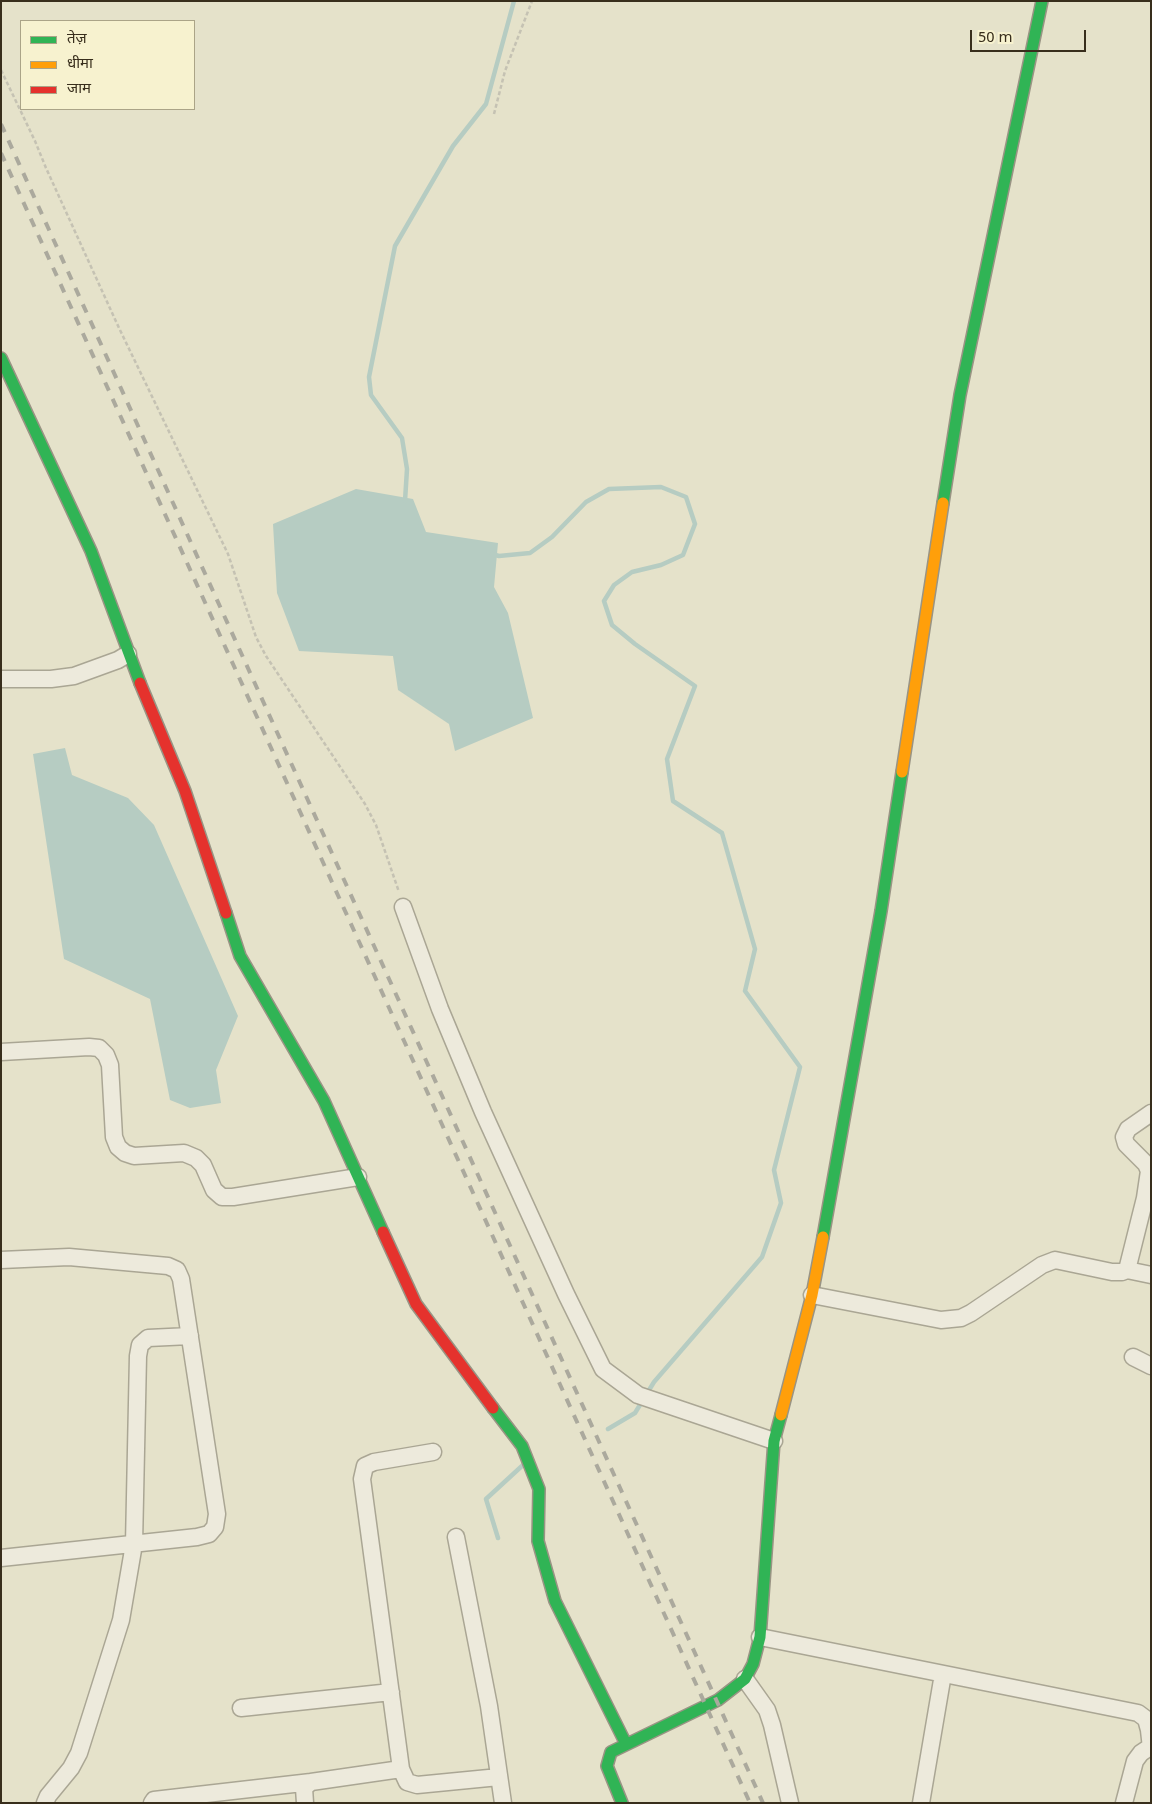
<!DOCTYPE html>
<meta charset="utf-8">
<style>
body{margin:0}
#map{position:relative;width:1152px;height:1804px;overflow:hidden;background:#e5e2ca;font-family:Georgia,"Noto Sans Devanagari",serif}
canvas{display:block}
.frame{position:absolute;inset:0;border:2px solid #382e1c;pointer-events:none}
.legend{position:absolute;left:20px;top:20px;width:175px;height:90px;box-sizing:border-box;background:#f7f2cf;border:1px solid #aba487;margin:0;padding:6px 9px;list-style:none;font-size:15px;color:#382e1c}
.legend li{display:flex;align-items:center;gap:10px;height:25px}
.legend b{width:25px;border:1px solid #aba487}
.scale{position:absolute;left:970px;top:30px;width:116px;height:22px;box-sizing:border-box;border:2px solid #382e1c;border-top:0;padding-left:6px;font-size:15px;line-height:18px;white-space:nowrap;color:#382e1c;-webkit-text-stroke:4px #f7f2cf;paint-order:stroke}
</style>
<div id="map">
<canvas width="1152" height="1804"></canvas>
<div class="frame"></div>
<ul class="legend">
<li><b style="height:6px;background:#30b455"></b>तेज़</li>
<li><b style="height:6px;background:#ff9f0a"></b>धीमा</li>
<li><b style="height:6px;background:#e5322d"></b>जाम</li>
</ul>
<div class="scale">50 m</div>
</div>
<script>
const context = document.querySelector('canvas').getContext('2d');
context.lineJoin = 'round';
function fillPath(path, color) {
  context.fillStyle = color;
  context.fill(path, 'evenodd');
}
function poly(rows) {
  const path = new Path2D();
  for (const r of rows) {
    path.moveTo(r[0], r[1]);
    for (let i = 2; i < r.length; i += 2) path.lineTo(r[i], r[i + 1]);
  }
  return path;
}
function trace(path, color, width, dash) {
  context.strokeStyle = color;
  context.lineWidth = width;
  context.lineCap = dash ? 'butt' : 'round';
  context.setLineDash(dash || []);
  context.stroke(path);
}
fillPath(poly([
 [356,489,413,499,426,532,498,543,494,587,508,613,533,718,455,751,449,724,398,690,393,656,299,651,277,593,273,524],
 [65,748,72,775,128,798,154,825,238,1016,216,1070,221,1103,190,1108,170,1100,150,999,64,959,33,754]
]), '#b6ccc2');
trace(poly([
 [405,501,407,469,402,438,371,395,369,377,395,246,453,146,486,104,514,1],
 [492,554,499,556,530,553,552,537,586,502,609,489,661,487,686,497,695,524,683,555,661,565,632,572,614,585,604,601,612,625,635,644,695,686,667,759,673,801,722,833,755,949,745,991,800,1067,774,1170,781,1203,762,1257,654,1382,635,1413,608,1429],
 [498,1538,486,1499,523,1465]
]), '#b6ccc2', 4.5);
const street = poly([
 [1,679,51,679,74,676,118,660,128,654],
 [403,907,440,1009,483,1112,566,1294,603,1369,638,1395,774,1441],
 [1,1052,89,1047,99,1048,106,1055,110,1065,114,1137,118,1147,125,1153,134,1156,184,1153,196,1158,203,1165,214,1190,222,1197,233,1197,358,1177],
 [1,1260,69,1257,168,1266,177,1270,181,1279,217,1514,215,1527,209,1534,197,1537,1,1558],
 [1127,1270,1151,1275],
 [812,1295,941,1320,961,1318,971,1313,1042,1265,1055,1260,1112,1272,1122,1272,1127,1270,1145,1198,1149,1171,1146,1164,1126,1144,1124,1137,1128,1129,1151,1113],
 [1133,1357,1151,1366],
 [433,1452,374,1462,365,1466,362,1479,401,1769,407,1782,417,1785,499,1777],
 [456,1537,489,1706,503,1803],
 [760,1637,1138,1713,1146,1719,1149,1730,1151,1748],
 [745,1679,767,1710,772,1725,790,1803],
 [241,1708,391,1692],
 [45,1803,48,1796,71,1768,79,1753,121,1620,134,1544,138,1356,140,1345,148,1338,190,1336],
 [152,1803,154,1800,311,1782],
 [305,1803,304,1788,311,1782,401,1769],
 [921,1803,943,1674],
 [1124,1803,1135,1761,1141,1753,1150,1747]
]);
const fast = poly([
 [1,358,91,551,140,683],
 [943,503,960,395,1042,1],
 [226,913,240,956,324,1101,383,1232],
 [823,1237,881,911,902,772],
 [493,1408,522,1446,539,1489,538,1541,555,1601,626,1744],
 [622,1803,607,1766,611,1752,718,1700,745,1679,753,1664,760,1637,774,1441,781,1415]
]);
const slow = poly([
 [902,772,943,503],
 [781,1415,812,1295,823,1237]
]);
const jam = poly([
 [140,683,185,791,226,913],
 [383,1232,416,1304,493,1408]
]);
trace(street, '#aaa694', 19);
trace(fast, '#999484', 14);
trace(slow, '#999484', 14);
trace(jam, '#999484', 14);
trace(poly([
 [1,70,35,141,46,168,119,328,228,554,256,637,266,656,365,804,376,825,399,892],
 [494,114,505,71,532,1]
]), '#c5c2b3', 2.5, [4, 2.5]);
trace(street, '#edeadc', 16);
trace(fast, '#30b455', 11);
trace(slow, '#ff9f0a', 11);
trace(jam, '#e5322d', 11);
trace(poly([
 [1,124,763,1803],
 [1,153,750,1803]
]), '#aba99d', 4, [9, 9]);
</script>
